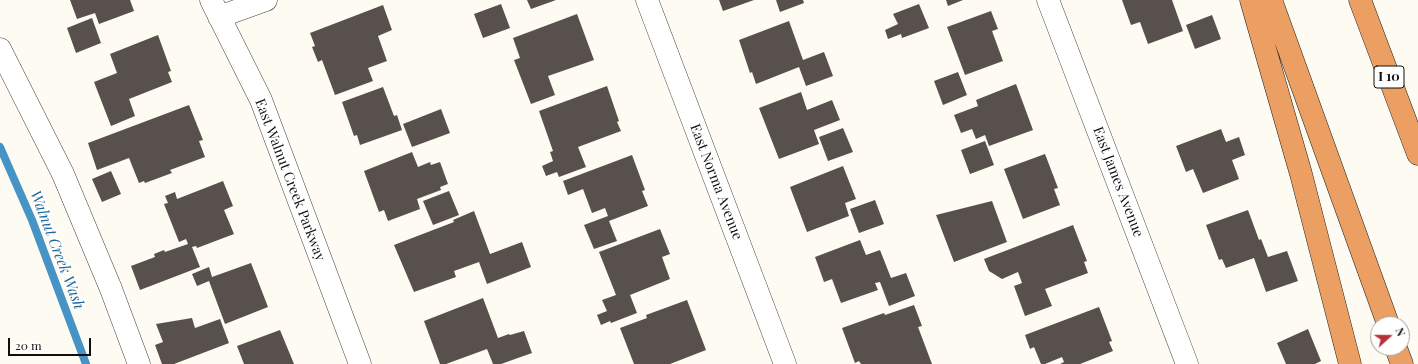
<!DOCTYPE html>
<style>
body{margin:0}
#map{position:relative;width:1418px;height:364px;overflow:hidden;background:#fefbf2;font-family:"Playfair Display",serif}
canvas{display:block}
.north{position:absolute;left:1370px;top:316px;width:40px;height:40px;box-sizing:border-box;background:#fff;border:1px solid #9f9f9f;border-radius:50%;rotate:69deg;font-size:11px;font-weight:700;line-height:16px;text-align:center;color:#0f0f0f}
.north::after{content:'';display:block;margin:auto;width:14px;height:18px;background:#b72f37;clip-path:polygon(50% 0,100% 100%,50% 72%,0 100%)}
.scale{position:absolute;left:8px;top:338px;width:83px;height:18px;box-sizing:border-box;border:2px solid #0f0f0f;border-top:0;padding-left:5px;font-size:12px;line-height:14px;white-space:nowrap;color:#0f0f0f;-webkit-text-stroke:3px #fff;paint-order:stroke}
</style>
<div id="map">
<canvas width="1418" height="364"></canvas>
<div class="north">N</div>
<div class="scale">20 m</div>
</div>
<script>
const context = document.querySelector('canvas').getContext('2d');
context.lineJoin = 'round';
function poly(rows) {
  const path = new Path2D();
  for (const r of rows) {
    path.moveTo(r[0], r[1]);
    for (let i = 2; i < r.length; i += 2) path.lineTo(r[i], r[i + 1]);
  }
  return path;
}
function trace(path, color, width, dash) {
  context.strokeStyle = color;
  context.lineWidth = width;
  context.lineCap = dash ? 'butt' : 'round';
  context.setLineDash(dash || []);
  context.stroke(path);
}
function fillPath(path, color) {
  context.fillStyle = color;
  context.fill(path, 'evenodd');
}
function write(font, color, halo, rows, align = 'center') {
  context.font = font + ' "Playfair Display",serif';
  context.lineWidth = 4;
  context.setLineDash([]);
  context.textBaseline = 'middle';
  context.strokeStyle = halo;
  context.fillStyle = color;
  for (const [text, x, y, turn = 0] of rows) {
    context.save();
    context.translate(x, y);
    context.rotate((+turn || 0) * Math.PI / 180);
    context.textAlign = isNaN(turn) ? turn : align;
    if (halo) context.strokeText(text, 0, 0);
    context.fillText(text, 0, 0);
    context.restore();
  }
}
trace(poly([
 [0,147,32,220,86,364]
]), '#4594c5', 8);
fillPath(poly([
 [70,0,130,0,134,11,99,24,95,13,77,19],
 [527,0,556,0,531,9],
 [719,0,754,0,723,11],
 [776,0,803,0,804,3,780,12],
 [946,0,963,0,948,6],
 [1122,0,1172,0,1183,31,1148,44,1140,22,1131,25],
 [501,4,510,28,483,38,474,14],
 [919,4,929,28,902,38,901,34,888,39,885,30,898,24,893,14],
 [383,5,392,30,378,36,387,61,368,68,373,81,335,95,322,60,318,62,312,47,315,46,310,33],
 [991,11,998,29,992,31,1003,61,965,75,947,27],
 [577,14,594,60,548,76,555,95,531,104,514,60,520,58,513,38],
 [1212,15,1221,39,1195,49,1186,25],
 [92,18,101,43,76,53,67,28],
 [789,21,803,60,824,52,833,76,806,86,799,67,756,84,752,72,750,73,739,40],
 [158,35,171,71,168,72,172,82,129,99,135,116,111,126,94,82,117,73,110,54],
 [958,72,967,95,943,105,934,81],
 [1016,84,1033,130,989,146,985,135,976,139,972,129,961,133,954,115,978,106,976,100],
 [607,86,619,121,617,122,621,131,578,147,586,167,559,177,557,172,546,176,542,166,553,161,550,152,553,151,539,111],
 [383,87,394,116,397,115,402,130,360,145,357,135,354,136,342,102],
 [801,92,807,110,832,100,840,120,814,130,819,144,779,159,759,108],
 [189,105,203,140,199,141,205,157,170,170,172,173,145,183,144,181,139,183,129,158,97,170,88,143],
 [441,109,450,133,412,147,403,124],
 [843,128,853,152,828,161,819,137],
 [1221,129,1226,142,1239,137,1245,155,1232,160,1239,179,1203,193,1193,169,1186,172,1176,146],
 [985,141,994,165,970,174,961,150],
 [412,152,418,167,430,162,431,165,440,162,448,184,440,187,441,190,417,199,420,209,388,221,384,210,379,212,364,171],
 [1045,154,1058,188,1054,189,1060,205,1023,219,1004,169],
 [632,155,645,190,642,191,648,206,609,221,617,241,594,249,584,225,608,216,605,208,592,213,583,189,568,195,563,181],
 [843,166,856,199,845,203,849,216,807,232,790,187],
 [111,171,121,194,102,202,92,179],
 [223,181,233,206,224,210,234,234,197,248,196,246,192,247,200,267,140,290,131,266,155,257,154,254,164,250,165,252,188,244,186,239,179,242,164,204,168,203,165,196,175,192,177,199],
 [449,191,459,215,433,225,423,201],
 [875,200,884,224,859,233,850,209],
 [992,201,1007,242,954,262,936,215],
 [1248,210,1259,240,1261,239,1268,257,1287,251,1298,281,1266,292,1254,258,1226,268,1222,259,1219,260,1206,225],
 [474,211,490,254,522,242,531,267,487,284,479,262,454,271,456,277,414,292,394,245,454,222,453,220],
 [1073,225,1087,261,1084,262,1088,273,1045,289,1052,306,1025,316,1014,286,1022,283,1018,272,1002,279,989,271,984,259],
 [660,229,670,254,662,257,670,279,630,295,637,313,611,323,610,321,601,325,597,315,607,311,602,300,616,295,599,252],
 [860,240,866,255,880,250,891,278,906,273,915,296,889,306,880,282,875,283,878,290,841,303,832,279,824,282,815,257],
 [251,263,268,307,225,324,209,281,197,286,192,274,209,267,212,277],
 [483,298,498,338,509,334,510,335,524,331,532,353,501,364,493,364,487,349,446,364,440,364,424,321],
 [687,300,706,350,670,364,634,364,620,328,647,318,646,315],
 [914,305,922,326,918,327,932,364,861,364,859,361,855,363,842,328,884,313,885,315],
 [1099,307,1112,341,1109,342,1113,351,1080,364,1060,364,1064,362,1062,357,1045,364,1041,364,1034,347,1030,349,1025,335],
 [192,318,195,328,220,319,229,343,174,364,162,364,155,345,163,342,156,324],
 [1308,329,1321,361,1315,364,1286,364,1277,343],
 [280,330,294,364,244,364,237,346]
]), '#57504c');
const minor = poly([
 [211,0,261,100,360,364],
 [647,0,785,364],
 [1048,0,1187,364],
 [219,17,266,0],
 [0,49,63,174,111,289,139,364]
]);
const highway = poly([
 [1251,0,1301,174,1350,364],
 [1271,0,1388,324],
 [1360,0,1418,154],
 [1396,348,1402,364]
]);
trace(minor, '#424242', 23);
trace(highway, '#202020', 23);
trace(minor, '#fff', 22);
trace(highway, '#eb9f63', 22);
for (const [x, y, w] of [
 [1389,77,30]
]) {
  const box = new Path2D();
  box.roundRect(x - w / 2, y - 11, w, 22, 3);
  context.fillStyle = '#fff';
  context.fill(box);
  trace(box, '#0f0f0f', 1);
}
write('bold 13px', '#0f0f0f', null, [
 ["I 10",1389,77]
]);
write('14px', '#0f0f0f', '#fff', [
 ["East Walnut Creek Parkway",290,180,69],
 ["East Norma Avenue",716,182,69],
 ["East James Avenue",1118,182,69]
]);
write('italic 15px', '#1f669a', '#fff', [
 ["Walnut Creek Wash",57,250,69]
]);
</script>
